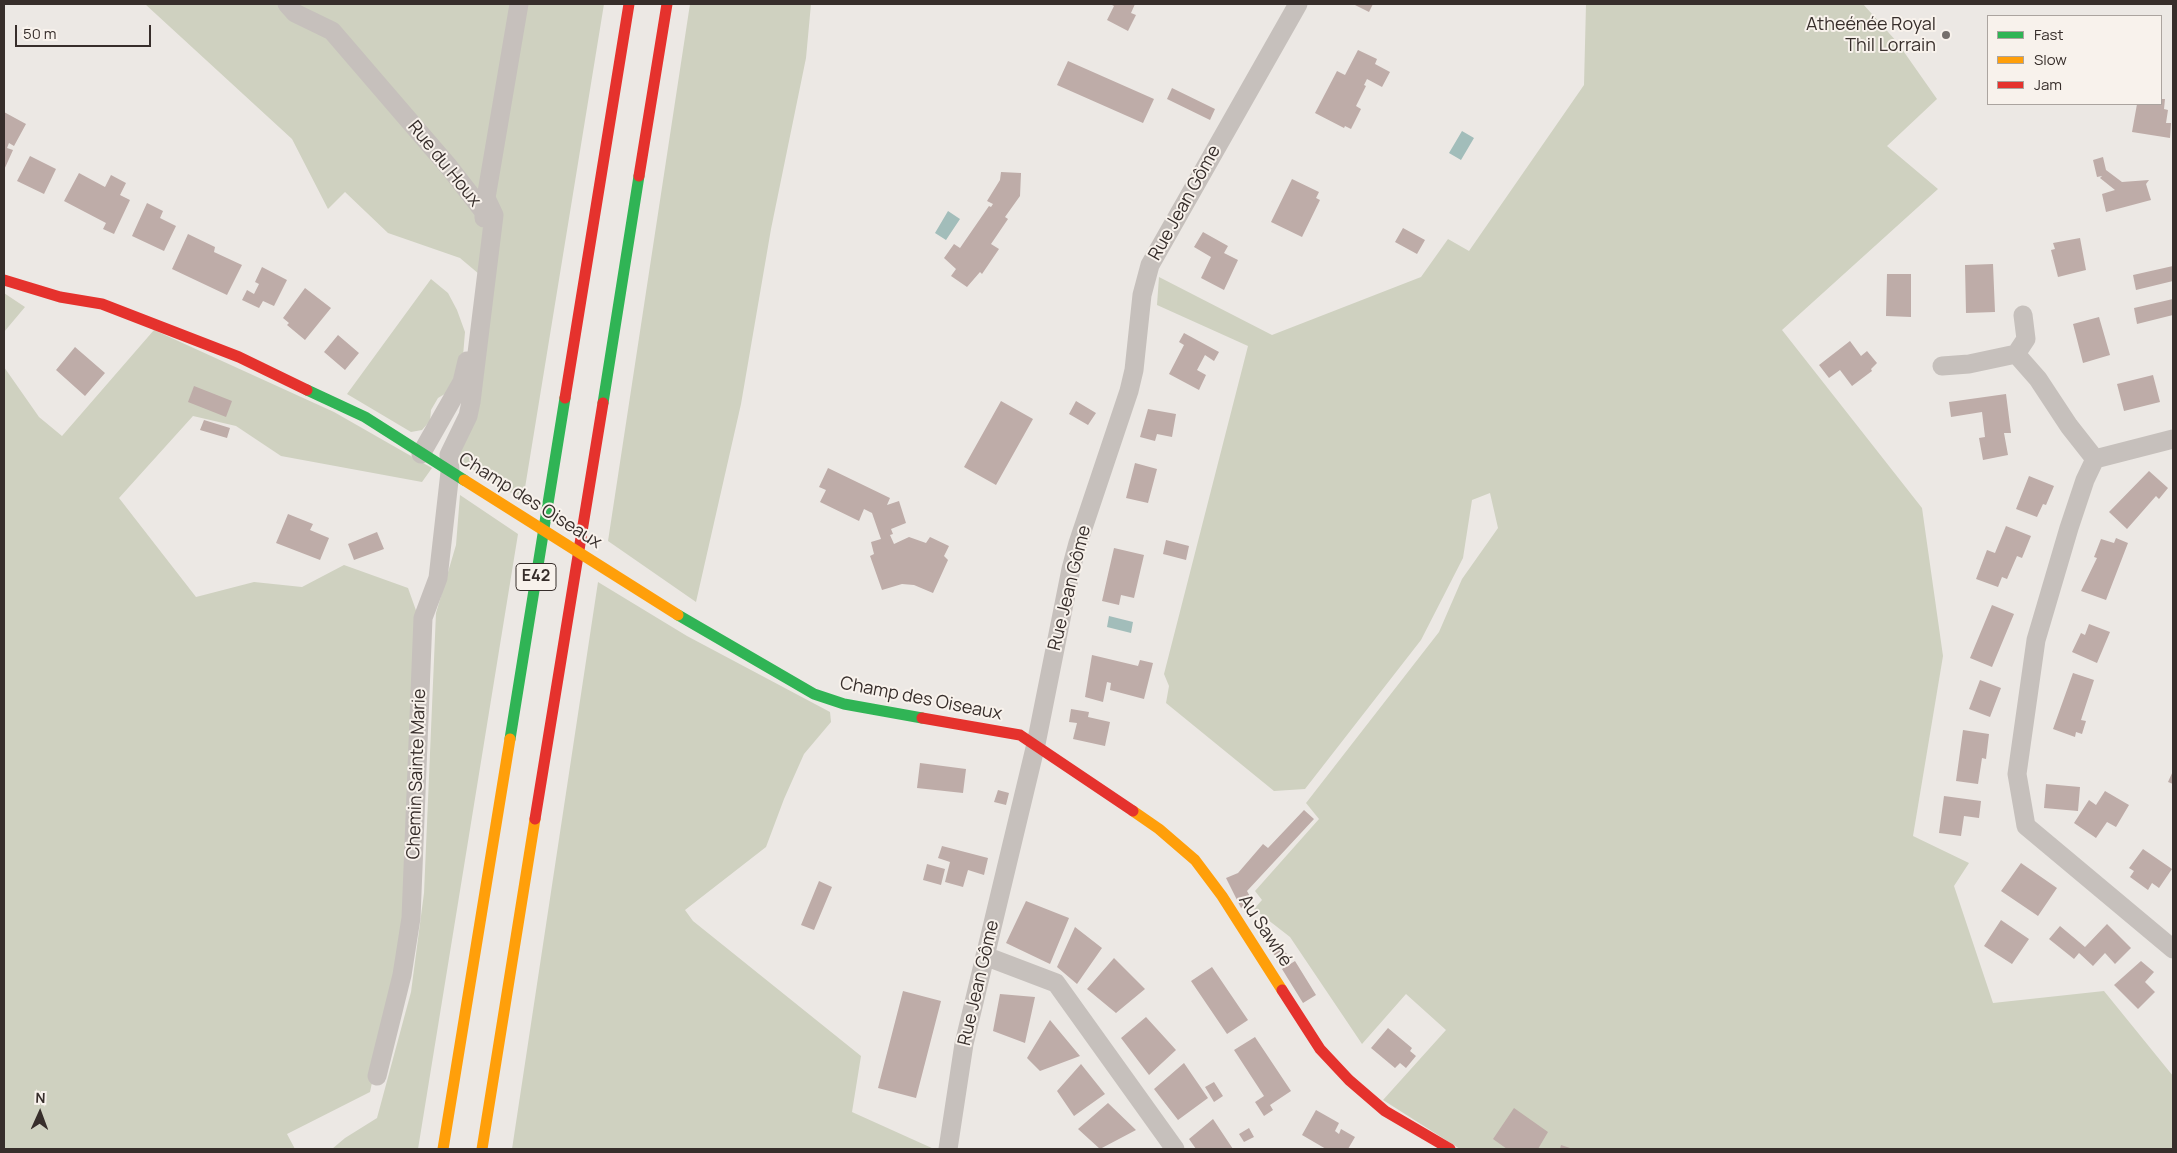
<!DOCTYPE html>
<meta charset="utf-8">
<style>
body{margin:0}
#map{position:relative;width:2177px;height:1153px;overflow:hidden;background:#ece8e4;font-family:Manrope,sans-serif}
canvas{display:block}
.frame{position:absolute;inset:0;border:5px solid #372e2b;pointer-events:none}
.legend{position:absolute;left:1987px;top:15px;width:175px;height:90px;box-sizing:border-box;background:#f8f2ec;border:1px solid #aba49f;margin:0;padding:6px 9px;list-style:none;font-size:15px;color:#372e2b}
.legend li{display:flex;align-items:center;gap:10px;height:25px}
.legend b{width:25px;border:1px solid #aba49f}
.north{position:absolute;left:15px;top:1088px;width:50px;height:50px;-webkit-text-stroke:4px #f8f2ec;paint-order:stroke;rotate:2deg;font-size:14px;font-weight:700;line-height:20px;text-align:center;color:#372e2b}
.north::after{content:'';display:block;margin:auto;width:18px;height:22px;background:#372e2b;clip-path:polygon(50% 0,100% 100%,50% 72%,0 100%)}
.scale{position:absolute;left:15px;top:25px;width:136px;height:22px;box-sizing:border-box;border:2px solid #372e2b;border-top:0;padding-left:6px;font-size:15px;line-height:18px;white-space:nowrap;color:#372e2b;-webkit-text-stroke:4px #f8f2ec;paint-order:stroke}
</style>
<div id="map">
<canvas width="2177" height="1153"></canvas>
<div class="frame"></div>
<ul class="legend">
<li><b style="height:6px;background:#30b455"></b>Fast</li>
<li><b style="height:6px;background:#ff9f0a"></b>Slow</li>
<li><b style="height:6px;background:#e5322d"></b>Jam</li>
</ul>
<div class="north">N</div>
<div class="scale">50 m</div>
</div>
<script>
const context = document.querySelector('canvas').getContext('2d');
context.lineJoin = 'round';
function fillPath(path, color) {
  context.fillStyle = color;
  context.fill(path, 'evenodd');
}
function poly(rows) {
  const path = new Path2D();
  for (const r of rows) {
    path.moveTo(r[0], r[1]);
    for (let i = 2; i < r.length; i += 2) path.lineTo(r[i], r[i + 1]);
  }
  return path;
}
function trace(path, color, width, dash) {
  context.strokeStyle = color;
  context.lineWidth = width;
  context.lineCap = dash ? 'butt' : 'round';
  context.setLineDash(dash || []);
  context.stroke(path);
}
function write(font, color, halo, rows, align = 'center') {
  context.font = font + ' Manrope,sans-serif';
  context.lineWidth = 4;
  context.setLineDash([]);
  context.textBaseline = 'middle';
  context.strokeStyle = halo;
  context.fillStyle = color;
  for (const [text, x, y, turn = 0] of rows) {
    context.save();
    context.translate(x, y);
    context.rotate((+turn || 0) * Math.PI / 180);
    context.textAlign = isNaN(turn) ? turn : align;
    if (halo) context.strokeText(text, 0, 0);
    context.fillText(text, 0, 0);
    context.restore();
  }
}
fillPath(poly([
 [145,4,604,4,523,500,457,460,492,285,460,258,388,233,345,192,328,209,292,139],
 [690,4,811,4,806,58,771,229,741,404,696,602,608,541],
 [1586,4,1863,4,1897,42,1937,99,1887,146,1938,189,1782,330,1922,508,1943,656,1913,836,1969,863,1954,886,1993,1003,2104,991,2173,1076,2173,1149,1460,1149,1383,1100,1446,1030,1406,994,1362,1044,1290,937,1254,909,1262,900,1255,891,1319,819,1306,803,1439,632,1462,579,1498,528,1490,493,1472,500,1463,558,1421,640,1305,789,1274,791,1166,703,1169,686,1164,674,1248,346,1157,305,1159,277,1272,335,1421,277,1448,239,1469,251,1584,85],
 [431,279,448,293,457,310,465,332,463,356,448,392,438,398,431,410,430,421,422,430,411,432,347,394],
 [4,293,25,307,4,332],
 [154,330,334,412,432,468,422,482,281,456,236,426,193,416,119,498,196,597,254,582,302,587,344,565,408,588,423,630,409,890,387,1012,370,1092,287,1134,295,1149,4,1149,4,367,39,417,62,436],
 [460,495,518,534,418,1149,332,1149,345,1138,377,1118,411,992,424,893,436,613,456,545],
 [598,582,687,636,830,712,831,722,804,754,784,799,766,847,685,910,693,921,861,1056,852,1112,934,1149,512,1149]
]), '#cfd1c0');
fillPath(poly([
 [1462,131,1474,138,1461,160,1449,153],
 [948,211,960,219,946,240,935,233],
 [1109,616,1133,622,1131,633,1107,627]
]), '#a2bdba');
fillPath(poly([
 [1110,4,1135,4,1131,13,1136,15,1128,31,1107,20,1114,6],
 [1353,4,1373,4,1369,12],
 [1358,50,1377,59,1375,64,1390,72,1382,87,1367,79,1364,85,1366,86,1356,106,1361,109,1351,129,1345,126,1344,128,1315,113,1337,71,1345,75],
 [1068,61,1154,99,1143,123,1057,85],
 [1172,88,1215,109,1210,120,1167,99],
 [2161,99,2165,99,2164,109,2168,110,2166,123,2171,123,2170,138,2132,132,2137,104,2161,104],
 [4,112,26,124,14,146,9,143,7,148,13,150,4,170],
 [30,156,56,169,44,194,17,181],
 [2103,157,2106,170,2122,182,2149,180,2146,184,2151,200,2106,212,2102,194,2115,190,2100,178,2102,176,2097,177,2093,160],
 [1001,172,1021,173,1020,196,1005,217,1008,219,991,244,999,249,982,274,980,272,967,287,951,276,956,269,944,258,954,244,960,248,989,206,991,207,993,204,987,201,1000,180],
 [79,173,105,187,111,175,126,183,120,195,130,200,114,234,103,229,106,223,64,201],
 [1292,179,1319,192,1316,198,1320,200,1302,237,1271,222],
 [147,203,163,211,160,218,176,226,164,251,132,236],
 [1403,228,1425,240,1417,254,1395,242],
 [1203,232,1228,246,1224,253,1238,260,1224,290,1201,278,1211,257,1194,247],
 [188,234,215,247,214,252,242,265,227,295,172,269],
 [2080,238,2086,270,2058,277,2051,250,2055,249,2053,243],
 [1993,264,1995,312,1966,313,1965,265],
 [2173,266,2173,281,2136,290,2133,275],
 [262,267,287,280,274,306,263,301,259,308,242,300,247,290,254,294,259,284,255,282],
 [1887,274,1911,274,1911,317,1886,316],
 [305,288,331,308,305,340,287,325,289,323,283,318],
 [2173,299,2173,315,2137,324,2134,308],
 [2099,317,2110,355,2083,363,2073,324],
 [1184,333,1219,352,1214,361,1205,355,1197,370,1206,375,1199,390,1169,374,1184,345,1179,342],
 [338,335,359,353,345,370,324,352],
 [1850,341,1861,356,1867,351,1877,363,1871,369,1872,371,1852,386,1840,370,1829,378,1819,365],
 [75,347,105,373,85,396,56,370],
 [2153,375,2160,402,2124,411,2117,384],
 [194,386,232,401,226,417,188,402],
 [2006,394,2011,433,2004,433,2008,455,1983,460,1979,438,1985,437,1982,412,1951,417,1949,402],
 [1001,401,1033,419,996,485,964,467],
 [1076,401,1096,413,1088,425,1069,414],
 [1148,409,1176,414,1172,437,1157,434,1155,441,1140,437],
 [204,420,230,428,227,438,200,430],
 [1135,463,1157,469,1148,503,1126,498],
 [828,468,890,498,887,505,899,501,906,523,891,529,893,534,890,535,894,544,909,537,926,543,930,537,949,546,944,556,948,560,933,593,914,585,902,584,882,590,870,556,874,554,871,542,881,539,872,513,864,509,859,521,820,502,826,490,819,487],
 [2149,471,2168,488,2159,499,2156,496,2127,529,2109,512],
 [2029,476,2054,486,2046,505,2043,504,2037,517,2016,509],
 [288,514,313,524,310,530,329,538,320,560,276,543],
 [2006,526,2031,536,2022,558,2017,556,2007,579,2002,577,1998,587,1976,579,1987,550,1995,553],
 [377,532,384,549,354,560,348,544],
 [2116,538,2128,543,2106,600,2081,591,2097,558,2094,557,2101,539,2114,543],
 [1166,540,1189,546,1186,560,1163,554],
 [1114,548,1144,555,1134,598,1121,595,1119,605,1102,601],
 [1992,605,2014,614,1992,667,1970,658],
 [2089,624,2110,632,2097,663,2072,652,2081,633,2085,635],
 [1092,655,1138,666,1140,660,1153,663,1144,699,1110,690,1111,683,1107,682,1103,702,1085,697],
 [2073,673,2094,680,2081,720,2086,721,2082,734,2076,732,2075,737,2053,729],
 [1980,680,2001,688,1990,717,1969,709],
 [1071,709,1089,712,1088,717,1110,722,1105,746,1073,739,1077,723,1069,722],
 [1963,730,1989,734,1986,759,1982,758,1978,784,1956,781],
 [920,763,966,769,963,793,917,788],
 [2173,771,2173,784,2168,782],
 [2046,784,2080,787,2078,811,2044,808],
 [998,790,1009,793,1006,805,994,802],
 [2105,791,2129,805,2116,827,2107,822,2096,838,2074,823,2089,800,2096,805],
 [1944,796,1981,801,1979,818,1964,816,1961,836,1939,833],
 [1304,810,1314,819,1247,891,1253,902,1241,908,1226,878,1238,873,1263,844,1268,848],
 [942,846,988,858,984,875,968,870,963,887,945,882,950,862,938,858],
 [2143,849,2172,869,2159,888,2152,883,2148,890,2130,877,2134,871,2129,868],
 [2021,863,2057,888,2038,916,2001,891],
 [927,864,945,869,941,885,923,880],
 [819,881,832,887,814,930,801,925],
 [1026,901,1069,918,1050,964,1006,943],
 [2001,920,2029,939,2012,964,1984,946],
 [2107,924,2131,948,2115,964,2105,953,2093,966,2079,953,2074,959,2049,939,2060,926,2085,947],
 [1075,927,1102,948,1077,984,1057,967],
 [1264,929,1287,954,1280,961,1269,949,1272,947,1259,933],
 [1114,958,1145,989,1116,1013,1087,989],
 [1295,961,1316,995,1303,1003,1282,969],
 [2141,961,2154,972,2145,982,2155,992,2138,1009,2114,985],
 [1212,967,1248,1020,1227,1034,1191,981],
 [903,991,941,1001,916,1098,878,1088],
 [1000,994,1035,997,1025,1043,993,1031],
 [1146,1017,1176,1050,1149,1075,1121,1038],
 [1050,1020,1080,1056,1040,1071,1027,1058],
 [1388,1028,1412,1048,1410,1051,1416,1056,1406,1068,1400,1063,1395,1068,1371,1048],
 [1255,1037,1291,1091,1270,1105,1273,1110,1264,1116,1255,1102,1264,1096,1234,1050],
 [1184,1063,1208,1098,1178,1120,1154,1089],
 [1081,1064,1105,1094,1074,1116,1057,1091],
 [1214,1082,1223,1096,1214,1102,1205,1087],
 [1108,1103,1136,1130,1100,1149,1078,1129],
 [1514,1108,1548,1132,1538,1149,1507,1149,1493,1139],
 [1316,1110,1339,1123,1335,1131,1339,1134,1341,1129,1355,1137,1348,1149,1326,1149,1302,1135],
 [1213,1119,1233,1149,1196,1149,1189,1139],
 [1249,1128,1254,1137,1244,1142,1239,1134],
 [1561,1145,1573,1149,1560,1149]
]), '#beaca8');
trace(poly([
 [287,4,295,13,332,31,449,167,484,212,484,218],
 [2016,354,2026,339,2023,315],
 [1942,366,1969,364,2016,354,2038,379,2069,426,2095,459],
 [2173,439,2095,459,2085,480,2069,528,2036,640,2017,774,2026,826,2173,949],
 [421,454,462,382,467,361],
 [985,956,1056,983,1175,1149],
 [377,1076,402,975,411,918,423,618,438,578,450,472,449,455,468,416,471,402,494,215,486,198,519,4],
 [948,1149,964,1044,1036,744,1071,569,1078,543,1129,391,1134,370,1142,295,1150,265,1298,4]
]), '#c6c0bc', 19);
trace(poly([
 [307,390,365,417,464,480],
 [603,403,639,176],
 [678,615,814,694,844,704,922,718],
 [510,739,565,398]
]), '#30b455', 11);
trace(poly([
 [1133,811,1159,829,1195,860,1222,896,1282,990],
 [443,1149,510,739],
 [482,1149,535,819]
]), '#ff9f0a', 11);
trace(poly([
 [639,176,667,4],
 [4,280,60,297,102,304,239,357,307,390],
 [565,398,629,4],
 [922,718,1020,735,1133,811],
 [535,819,603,403],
 [1282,990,1320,1049,1349,1080,1385,1111,1450,1149]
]), '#e5322d', 11);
trace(poly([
 [464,480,678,615]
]), '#ff9f0a', 11);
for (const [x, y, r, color] of [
 [1946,35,5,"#766f6c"]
]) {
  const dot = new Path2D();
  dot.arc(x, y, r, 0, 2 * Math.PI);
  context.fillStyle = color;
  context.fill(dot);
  trace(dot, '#f8f2ec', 2);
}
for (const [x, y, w] of [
 [536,577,40]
]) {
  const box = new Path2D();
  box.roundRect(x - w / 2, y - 13.5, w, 27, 4);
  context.fillStyle = '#f8f2ec';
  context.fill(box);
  trace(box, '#372e2b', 1);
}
write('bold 16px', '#372e2b', null, [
 ["E42",536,577]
]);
write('18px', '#372e2b', '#f8f2ec', [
 ["Atheénée Royal",1936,25],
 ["Thil Lorrain",1936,46]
], 'right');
write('18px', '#372e2b', '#f8f2ec', [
 ["Rue du Houx",444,164,51],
 ["Rue Jean Gôme",1185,203,-61],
 ["Champ des Oiseaux",530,501,32],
 ["Rue Jean Gôme",1070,588,-76],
 ["Champ des Oiseaux",921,699,11],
 ["Chemin Sainte Marie",417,774,-88],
 ["Au Sawhé",1265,931,57],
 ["Rue Jean Gôme",979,983,-77]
]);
</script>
